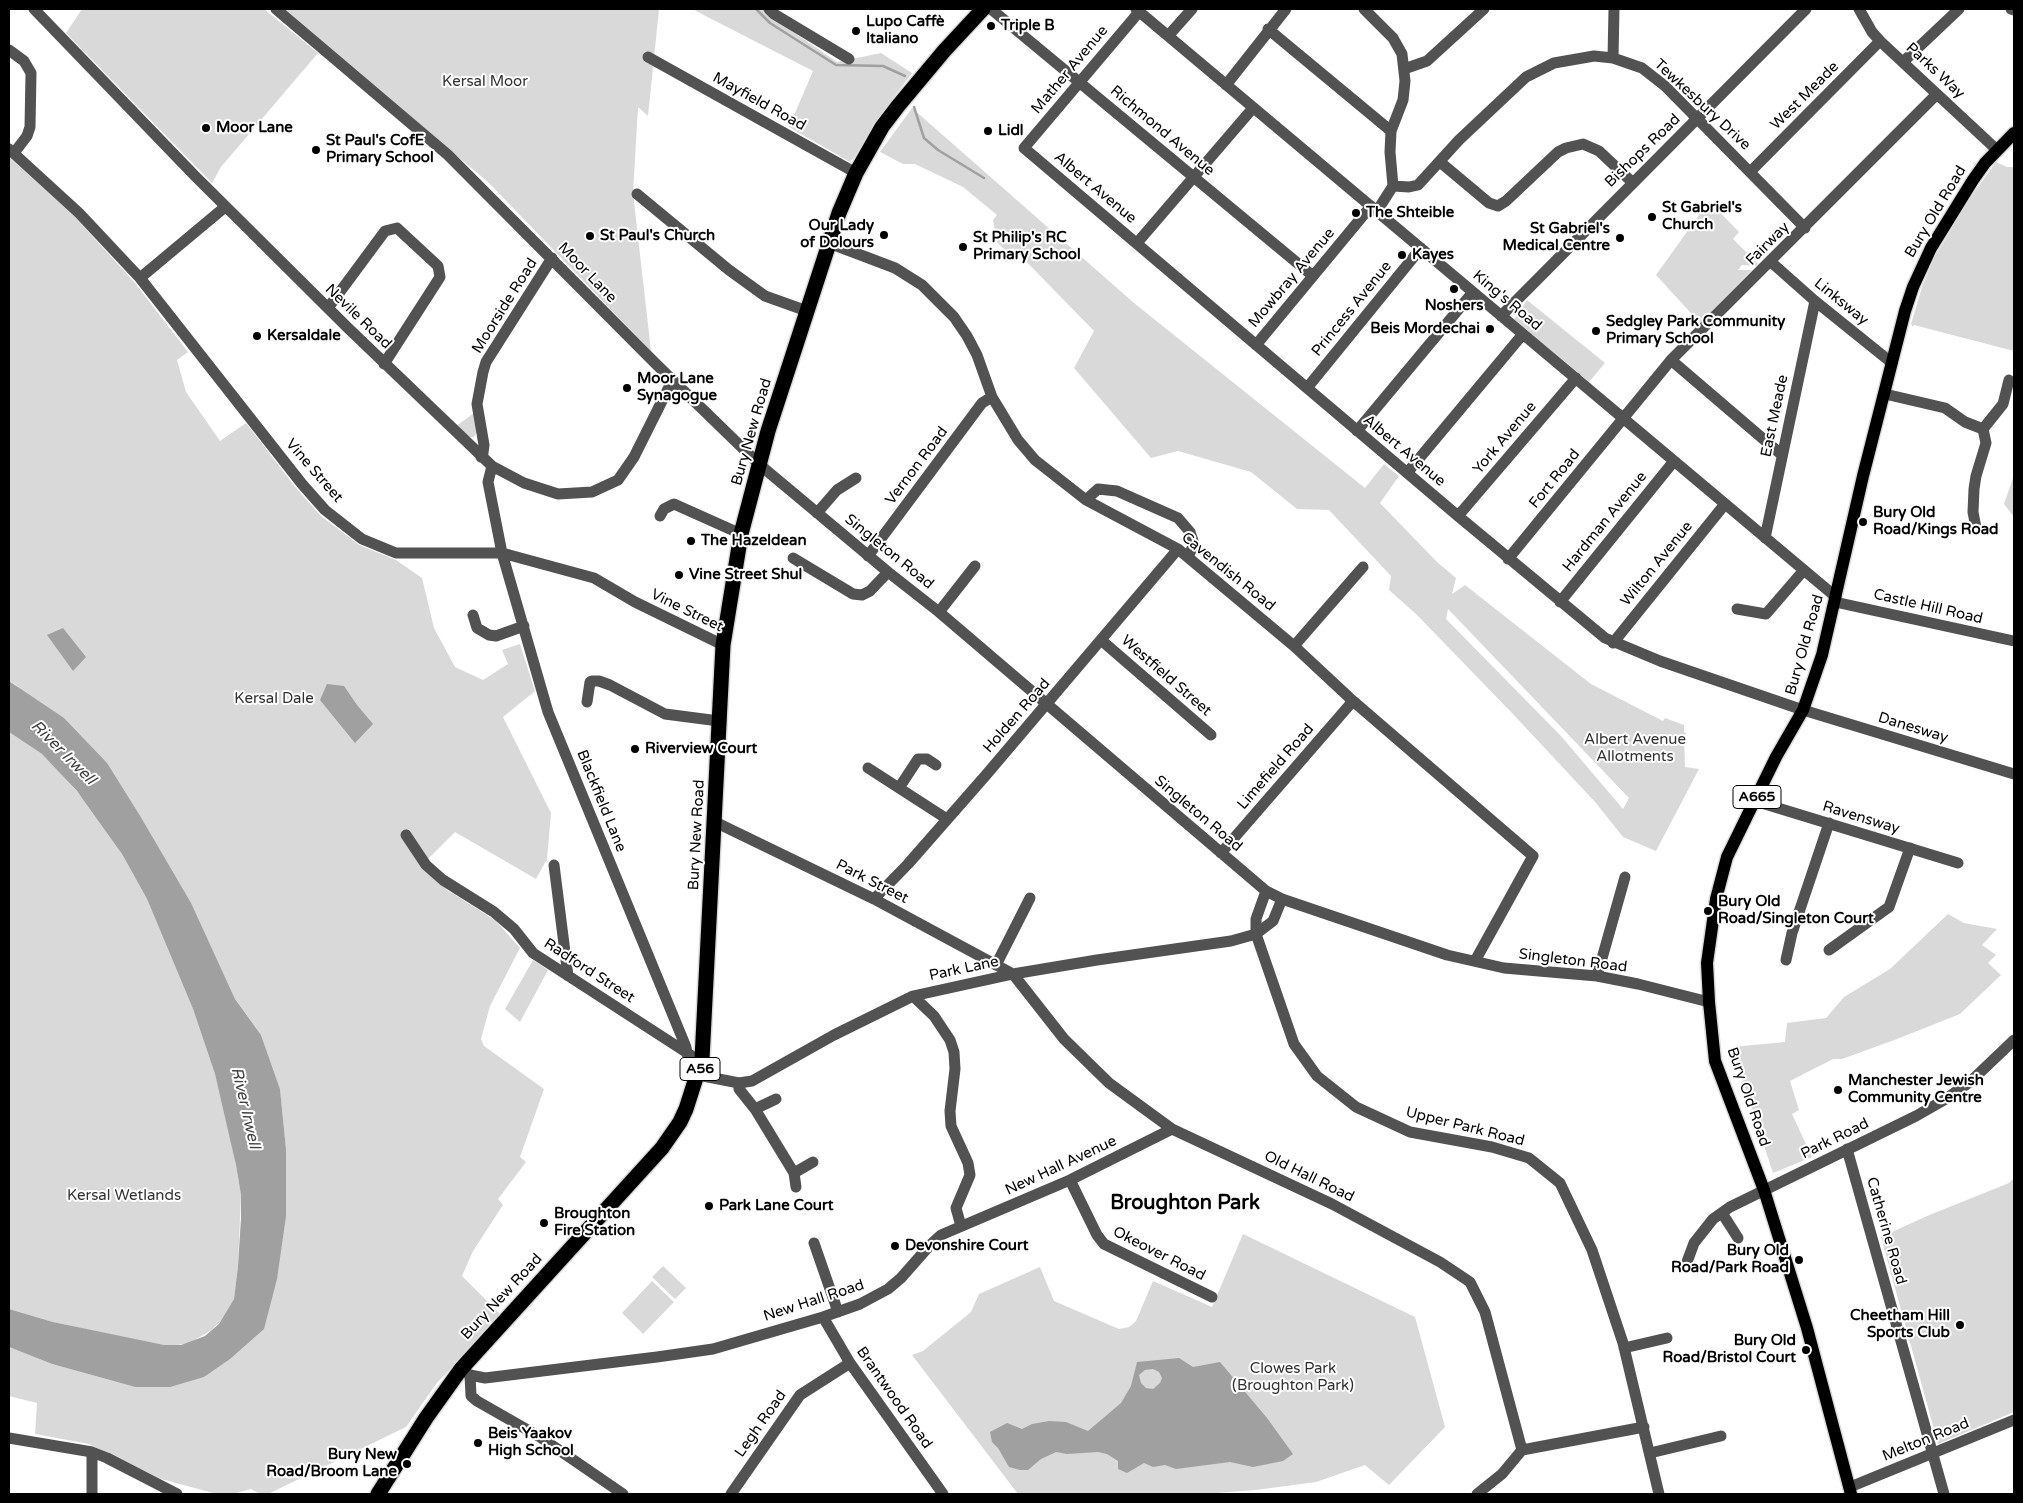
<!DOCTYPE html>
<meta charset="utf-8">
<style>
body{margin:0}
#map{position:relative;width:2023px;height:1503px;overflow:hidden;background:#fff;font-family:"Varela Round",sans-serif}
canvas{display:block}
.frame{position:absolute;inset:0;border:10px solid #000;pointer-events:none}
</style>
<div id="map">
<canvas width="2023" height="1503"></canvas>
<div class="frame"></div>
</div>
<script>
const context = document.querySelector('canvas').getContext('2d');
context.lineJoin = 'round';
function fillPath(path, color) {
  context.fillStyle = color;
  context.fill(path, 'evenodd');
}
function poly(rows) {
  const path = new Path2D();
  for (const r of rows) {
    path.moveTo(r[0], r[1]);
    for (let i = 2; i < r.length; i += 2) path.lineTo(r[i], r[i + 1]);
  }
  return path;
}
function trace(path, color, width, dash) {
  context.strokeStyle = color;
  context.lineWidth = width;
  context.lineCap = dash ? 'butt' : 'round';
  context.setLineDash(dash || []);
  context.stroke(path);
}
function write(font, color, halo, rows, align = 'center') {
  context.font = font + ' "Varela Round",sans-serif';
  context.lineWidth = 4;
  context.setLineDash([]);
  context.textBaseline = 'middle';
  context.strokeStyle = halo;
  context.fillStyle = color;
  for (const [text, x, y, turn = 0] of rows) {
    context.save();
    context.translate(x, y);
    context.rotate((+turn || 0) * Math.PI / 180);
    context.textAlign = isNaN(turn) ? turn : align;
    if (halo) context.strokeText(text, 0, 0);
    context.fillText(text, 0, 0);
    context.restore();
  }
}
fillPath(poly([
 [82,9,264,9,318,53,221,167,212,183,66,33],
 [285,9,659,9,648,116,638,107,633,193,651,351,489,183,372,84],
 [692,9,766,9,773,18,837,62,881,53,912,73,891,101,857,154,850,162,789,127,813,71],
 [912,108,1134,303,1365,488,1384,464,1399,476,1380,503,1437,562,1456,578,1452,594,1465,585,1591,684,1663,721,1665,718,1684,725,1684,732,1686,733,1684,737,1685,767,1699,769,1656,851,1623,837,1596,803,1511,712,1416,614,1389,590,1391,576,1329,510,1297,509,1251,472,1178,451,1151,458,1074,368,1094,331,1013,248,1008,253,997,242,993,220,997,215,963,187,915,164,903,164,880,152],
 [1448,609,1629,798,1623,809,1561,736,1446,619],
 [9,157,74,216,135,283,188,352,177,360,186,392,220,441,246,423,296,488,321,516,359,545,396,560,422,578,434,628,455,667,483,680,508,664,502,650,520,644,535,691,503,717,551,813,547,859,536,879,455,832,422,865,447,890,496,921,520,948,490,1006,481,1039,484,1046,544,1089,520,1157,526,1162,498,1199,503,1205,473,1251,462,1276,501,1315,436,1384,406,1427,268,1494,260,1494,251,1489,233,1494,217,1494,161,1479,89,1444,35,1434,37,1403,9,1396,9,1347,52,1364,135,1387,205,1377,286,1216,286,1149,280,1089,261,1035,235,999,190,903,142,819,15,684,9,681],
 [1996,162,2007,167,2014,167,2014,351,1914,325,1913,327,1911,324,1922,287,1934,258,1970,198],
 [1709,201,1739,232,1733,239,1758,264,1756,266,1742,265,1738,270,1752,270,1700,323,1656,275],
 [1527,300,1605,363,1589,382,1514,319],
 [474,413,477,432,474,437,467,437,455,427],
 [2014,475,2014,517,2004,504],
 [9,732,42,754,60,772,94,811,122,854,147,899,193,1009,215,1074,231,1136,241,1195,238,1266,234,1299,225,1316,212,1330,189,1343,172,1346,155,1344,53,1322,9,1309],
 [1948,914,1964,923,1997,929,1982,945,1996,955,1988,963,2001,975,1960,1014,1897,1039,1842,1059,1833,1059,1790,1081,1799,1110,1792,1114,1812,1157,1773,1173,1732,1047,1785,1042,1787,1023,1826,1018,1844,997,1890,969],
 [533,960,548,970,520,1022,505,1009],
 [2014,1178,2014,1412,1938,1444,1881,1237,1927,1216,2009,1183],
 [1243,1234,1415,1317,1445,1427,1389,1485,1365,1465,1316,1482,1256,1490,1202,1494,1018,1494,912,1355,923,1351,971,1312,979,1294,1040,1267,1054,1301,1119,1329,1129,1327,1136,1321,1153,1281,1212,1307],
 [663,1266,686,1288,675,1299,652,1277],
 [652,1281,674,1302,643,1334,622,1313]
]), '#d9d9d9');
fillPath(poly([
 [63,628,86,657,73,671,47,635],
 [9,681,64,718,107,763,142,819,191,903,235,999,261,1035,280,1089,286,1149,286,1216,277,1279,264,1329,230,1359,204,1377,170,1387,135,1387,52,1364,9,1347,9,1309,53,1322,164,1345,181,1345,205,1336,219,1324,234,1299,238,1266,241,1218,241,1195,236,1165,215,1074,193,1009,147,899,122,854,77,791,42,754,9,732],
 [327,684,344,686,357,705,373,724,355,743,320,700],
 [1179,1358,1193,1367,1220,1362,1267,1418,1293,1454,1283,1461,1253,1467,1230,1462,1176,1469,1165,1465,1153,1467,1144,1463,1127,1473,1118,1469,1118,1461,1107,1454,1098,1452,1067,1454,1056,1452,1041,1459,1028,1470,1020,1470,1009,1467,998,1448,992,1442,990,1432,1007,1423,1022,1429,1032,1424,1049,1421,1066,1422,1088,1431,1121,1403,1131,1386,1137,1362],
 [1153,1369,1159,1372,1162,1378,1160,1383,1153,1389,1146,1388,1141,1383,1139,1375,1145,1370]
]), '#a0a0a0');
trace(poly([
 [756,9,770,23,836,65,883,66,905,76],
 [914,107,924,138,938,150,984,178]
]), '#a0a0a0', 2.5);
const major = poly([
 [1851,1494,1807,1328,1764,1190,1715,1061,1709,1002,1707,963,1716,899,1727,857,1776,757,1803,710,1822,655,1863,476,1905,311,1913,287,1931,248,1973,180,1985,163,2014,133]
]);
const highway = poly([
 [378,1494,426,1418,461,1369,662,1148,680,1122,686,1109,702,1059,723,645,741,534,768,431,839,213,856,173,882,127,898,106,944,51,983,9]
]);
trace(major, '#dbdbdb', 15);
trace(highway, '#dbdbdb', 18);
trace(poly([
 [34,9,195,176,348,328,492,466,524,483,558,494,592,492,618,480,634,457,672,381],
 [276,9,448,155,656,364,760,465,888,572,939,612,1266,891,1282,899,1447,955,1504,968,1597,976,1638,984,1709,1002],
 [769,9,774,14,849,59],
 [991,9,1313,276],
 [1136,9,1836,597],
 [1364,9,1393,38,1402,54,1405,81,1403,100,1391,131,1390,152,1393,186,1377,211],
 [1859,9,1872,32,1880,41,1997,150],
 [2011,9,2014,10],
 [1139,12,1024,148,1458,516,1605,638,1660,661,1803,710,2014,774],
 [1268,29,1391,131],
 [1168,36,1192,9],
 [9,50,24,61,31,73,30,127,27,136,14,153],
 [648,57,856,173],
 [1613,58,1614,9],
 [1903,62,1959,9],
 [1404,69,1427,61,1484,9],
 [1226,85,1286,9],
 [9,149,79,213,140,278,302,484,325,510,362,539,396,553,502,553,594,578,635,602,723,645],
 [1440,162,1489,203,1498,206,1506,201,1558,152,1566,148,1583,144,1599,151,1632,182],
 [1751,171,1880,41],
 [1393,186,1409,187,1418,185,1459,140,1526,77,1554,63,1594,56,1613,58,1642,68,1665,86,1805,228],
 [637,194,729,270,765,296,807,311],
 [829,243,895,268,922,285,954,317,967,336,977,355,992,397,1018,440,1035,460,1086,500,1178,549,1294,646,1353,701,1533,856,1475,961],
 [1137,243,1253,108],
 [1771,262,1815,301,1892,363],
 [140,278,225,207],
 [328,308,385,231,397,228,438,266,440,277,384,364],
 [1501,316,1806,9],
 [1256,345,1371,206],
 [1671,360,1782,455],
 [1307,388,1421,248],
 [1885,394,1945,408,1965,422,1983,429,2003,404,2009,380],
 [1357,431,1473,292],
 [481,457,483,453,484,445,477,404,483,372,486,362,552,258],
 [492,466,488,482,502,553,548,712,686,1047,687,1054],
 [1407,473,1523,334],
 [1086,500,1098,489,1117,491,1178,518,1190,532,1194,544,1188,557],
 [817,513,837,490,856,478],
 [660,516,664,509,674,504,741,534],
 [1458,516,1576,378],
 [1976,528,1973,512,1974,489,1976,476,1986,443,1983,429],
 [1765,538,1815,301],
 [868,556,982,403,992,397],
 [793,558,853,594,862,595,870,591,888,572],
 [1508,559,1671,360,1937,94],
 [1560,602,1674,461],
 [1835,602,2014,641],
 [1737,609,1766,614,1804,570],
 [939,612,975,566],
 [473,615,477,628,489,635,496,636,524,626],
 [1101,640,1211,735],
 [1613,643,1725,504],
 [1294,646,1363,567],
 [587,702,590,682,592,681,599,681,610,685,665,714,719,721],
 [868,768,947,819],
 [899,788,918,759,927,759,936,765],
 [1755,801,1958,863],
 [715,822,874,899,1013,974,1064,1039,1109,1083,1172,1129,1332,1204,1440,1262,1470,1282,1485,1312,1522,1450],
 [406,835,426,865,443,880,494,912,514,929,533,953,692,1056],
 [1221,853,1353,701],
 [554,865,568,976],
 [1266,891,1256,919,1256,934,1294,1044,1317,1076,1356,1107,1410,1132,1492,1147,1529,1158,1560,1183,1592,1250,1623,1343,1659,1494],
 [874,899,908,864,986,775,1178,549],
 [1829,950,1889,907,1910,848],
 [1786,960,1792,933,1829,823],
 [996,965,1030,898],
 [1597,976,1625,877],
 [913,996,934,1016,950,1040,954,1052,955,1069,950,1111,951,1126,968,1163,970,1175,956,1208,961,1226],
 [698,1075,739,1083,752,1081,834,1035,913,996,1013,974,1097,960,1231,941,1256,934,1273,921,1282,899],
 [739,1083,739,1089,755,1109,794,1173,796,1187],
 [755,1109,776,1099],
 [1847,1149,1944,1494],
 [794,1173,813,1162],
 [1070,1180,1097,1235,1104,1244,1212,1297],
 [1722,1213,1738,1238],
 [814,1243,838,1312],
 [1687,1262,1694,1243,1713,1219,1730,1207,1916,1116,1944,1100,1970,1082,2014,1040],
 [823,1317,850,1363,943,1494],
 [1624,1348,1667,1338],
 [461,1369,470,1375,485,1378,657,1357,713,1349,823,1317,860,1304,888,1289,901,1278,930,1245,941,1235,1070,1180,1172,1129],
 [470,1375,471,1396,477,1401,540,1437,623,1494],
 [9,1438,92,1452,107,1458,177,1494],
 [1650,1453,1721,1436],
 [1850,1487,2014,1420],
 [92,1494,92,1452],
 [731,1494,800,1395,850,1363],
 [1477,1494,1502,1474,1522,1450,1644,1427]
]), '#525252', 11);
trace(major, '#000', 12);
trace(highway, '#000', 15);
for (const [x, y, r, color] of [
 [991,26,5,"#000"],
 [856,31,5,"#000"],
 [206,128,5,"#000"],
 [988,131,5,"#000"],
 [316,150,5,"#000"],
 [1356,213,5,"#000"],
 [1652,217,5,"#000"],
 [884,235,5,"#000"],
 [590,236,5,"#000"],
 [1620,238,5,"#000"],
 [963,247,5,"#000"],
 [1402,255,5,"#000"],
 [1454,289,5,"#000"],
 [1490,329,5,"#000"],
 [1596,331,5,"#000"],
 [257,336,5,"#000"],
 [627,388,5,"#000"],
 [1863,522,5,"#000"],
 [691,541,5,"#000"],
 [679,575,5,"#000"],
 [635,749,5,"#000"],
 [1708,911,5,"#000"],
 [1838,1090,5,"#000"],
 [709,1206,5,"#000"],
 [544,1223,5,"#000"],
 [895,1246,5,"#000"],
 [1799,1260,5,"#000"],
 [1960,1325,5,"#000"],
 [1806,1350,5,"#000"],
 [478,1443,5,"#000"],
 [407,1464,5,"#000"]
]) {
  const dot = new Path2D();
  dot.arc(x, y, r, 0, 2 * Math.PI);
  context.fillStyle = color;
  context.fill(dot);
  trace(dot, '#fff', 2);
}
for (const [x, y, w] of [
 [1757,797,48],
 [700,1069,40]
]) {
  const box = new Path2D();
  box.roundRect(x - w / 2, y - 11.5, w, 23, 4);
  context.fillStyle = '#fff';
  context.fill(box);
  trace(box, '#000', 1);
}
write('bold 14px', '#000', null, [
 ["A665",1757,797],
 ["A56",700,1069]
]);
write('bold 15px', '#000', '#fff', [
 ["Lupo Caffè",866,22],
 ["Italiano",866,39],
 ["Triple B",1001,26],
 ["Moor Lane",216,128],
 ["Lidl",998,131],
 ["St Paul's CofE",326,141],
 ["Primary School",326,158],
 ["St Gabriel's",1662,208],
 ["Church",1662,225],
 ["The Shteible",1366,213],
 ["Our Lady",874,226,"right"],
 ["of Dolours",874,243,"right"],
 ["St Gabriel's",1610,229,"right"],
 ["Medical Centre",1610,246,"right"],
 ["St Paul's Church",600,236],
 ["St Philip's RC",973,238],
 ["Primary School",973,255],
 ["Kayes",1412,255],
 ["Noshers",1454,306,"center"],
 ["Sedgley Park Community",1606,322],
 ["Primary School",1606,339],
 ["Beis Mordechai",1480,329,"right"],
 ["Kersaldale",267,336],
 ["Moor Lane",637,379],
 ["Synagogue",637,396],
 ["Bury Old",1873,513],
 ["Road/Kings Road",1873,530],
 ["The Hazeldean",701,541],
 ["Vine Street Shul",689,575],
 ["Riverview Court",645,749],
 ["Bury Old",1718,902],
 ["Road/Singleton Court",1718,919],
 ["Manchester Jewish",1848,1081],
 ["Community Centre",1848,1098],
 ["Park Lane Court",719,1206],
 ["Broughton",554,1214],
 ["Fire Station",554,1231],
 ["Devonshire Court",905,1246],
 ["Bury Old",1789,1251,"right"],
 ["Road/Park Road",1789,1268,"right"],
 ["Cheetham Hill",1950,1316,"right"],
 ["Sports Club",1950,1333,"right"],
 ["Bury Old",1796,1341,"right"],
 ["Road/Bristol Court",1796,1358,"right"],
 ["Beis Yaakov",488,1434],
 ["High School",488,1451],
 ["Bury New",397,1455,"right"],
 ["Road/Broom Lane",397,1472,"right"]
], 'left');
write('15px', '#000', '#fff', [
 ["Mather Avenue",1070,70,-50],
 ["Parks Way",1935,71,43],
 ["West Meade",1805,96,-45],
 ["Mayfield Road",759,102,29],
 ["Tewkesbury Drive",1702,105,43],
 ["Richmond Avenue",1162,131,40],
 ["Bishops Road",1643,151,-44],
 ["Albert Avenue",1095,188,40],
 ["Bury Old Road",1936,212,-59],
 ["Fairway",1768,244,-45],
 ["Moor Lane",587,273,46],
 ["Mowbray Avenue",1292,278,-50],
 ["King's Road",1507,301,40],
 ["Linksway",1841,302,39],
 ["Moorside Road",505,306,-58],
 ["Princess Avenue",1352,309,-51],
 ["Nevile Road",358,317,44],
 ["East Meade",1775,416,-78],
 ["Bury New Road",752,432,-74],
 ["York Avenue",1505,438,-50],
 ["Albert Avenue",1404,451,40],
 ["Vernon Road",917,466,-53],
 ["Vine Street",314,471,49],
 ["Fort Road",1555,479,-51],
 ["Hardman Avenue",1605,522,-51],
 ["Singleton Road",889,552,39],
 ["Wilton Avenue",1657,564,-51],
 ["Cavendish Road",1228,572,39],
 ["Castle Hill Road",1928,607,13],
 ["Vine Street",687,611,26],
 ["Bury Old Road",1805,645,-74],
 ["Westfield Street",1166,676,41],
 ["Holden Road",1017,716,-49],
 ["Danesway",1913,728,17],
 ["Limefield Road",1276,767,-49],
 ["Blackfield Lane",601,801,68],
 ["Singleton Road",1198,814,40],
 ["Ravensway",1861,818,17],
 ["Bury New Road",697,835,-87],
 ["Park Street",872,882,27],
 ["Singleton Road",1573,961,7],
 ["Park Lane",964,969,-12],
 ["Radford Street",589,971,33],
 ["Bury Old Road",1748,1097,71],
 ["Upper Park Road",1465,1127,14],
 ["Park Road",1835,1139,-26],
 ["New Hall Avenue",1061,1166,-25],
 ["Old Hall Road",1309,1177,26],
 ["Catherine Road",1886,1231,74],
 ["Okeover Road",1159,1254,27],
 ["Bury New Road",502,1297,-47],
 ["New Hall Road",814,1301,-18],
 ["Brantwood Road",894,1398,55],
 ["Legh Road",761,1424,-55],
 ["Melton Road",1926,1440,-22]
]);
write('15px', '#303030', '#fff', [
 ["Kersal Moor",485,82],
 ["Kersal Dale",274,699],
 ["Albert Avenue",1635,740],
 ["Allotments",1635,757],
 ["Kersal Wetlands",124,1196],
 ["Clowes Park",1293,1369],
 ["(Broughton Park)",1293,1386]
]);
write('italic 16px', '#414141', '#fff', [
 ["River Irwell",63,753,45],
 ["River Irwell",245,1108,77]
]);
write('bold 20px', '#000', '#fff', [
 ["Broughton Park",1185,1204]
]);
</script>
